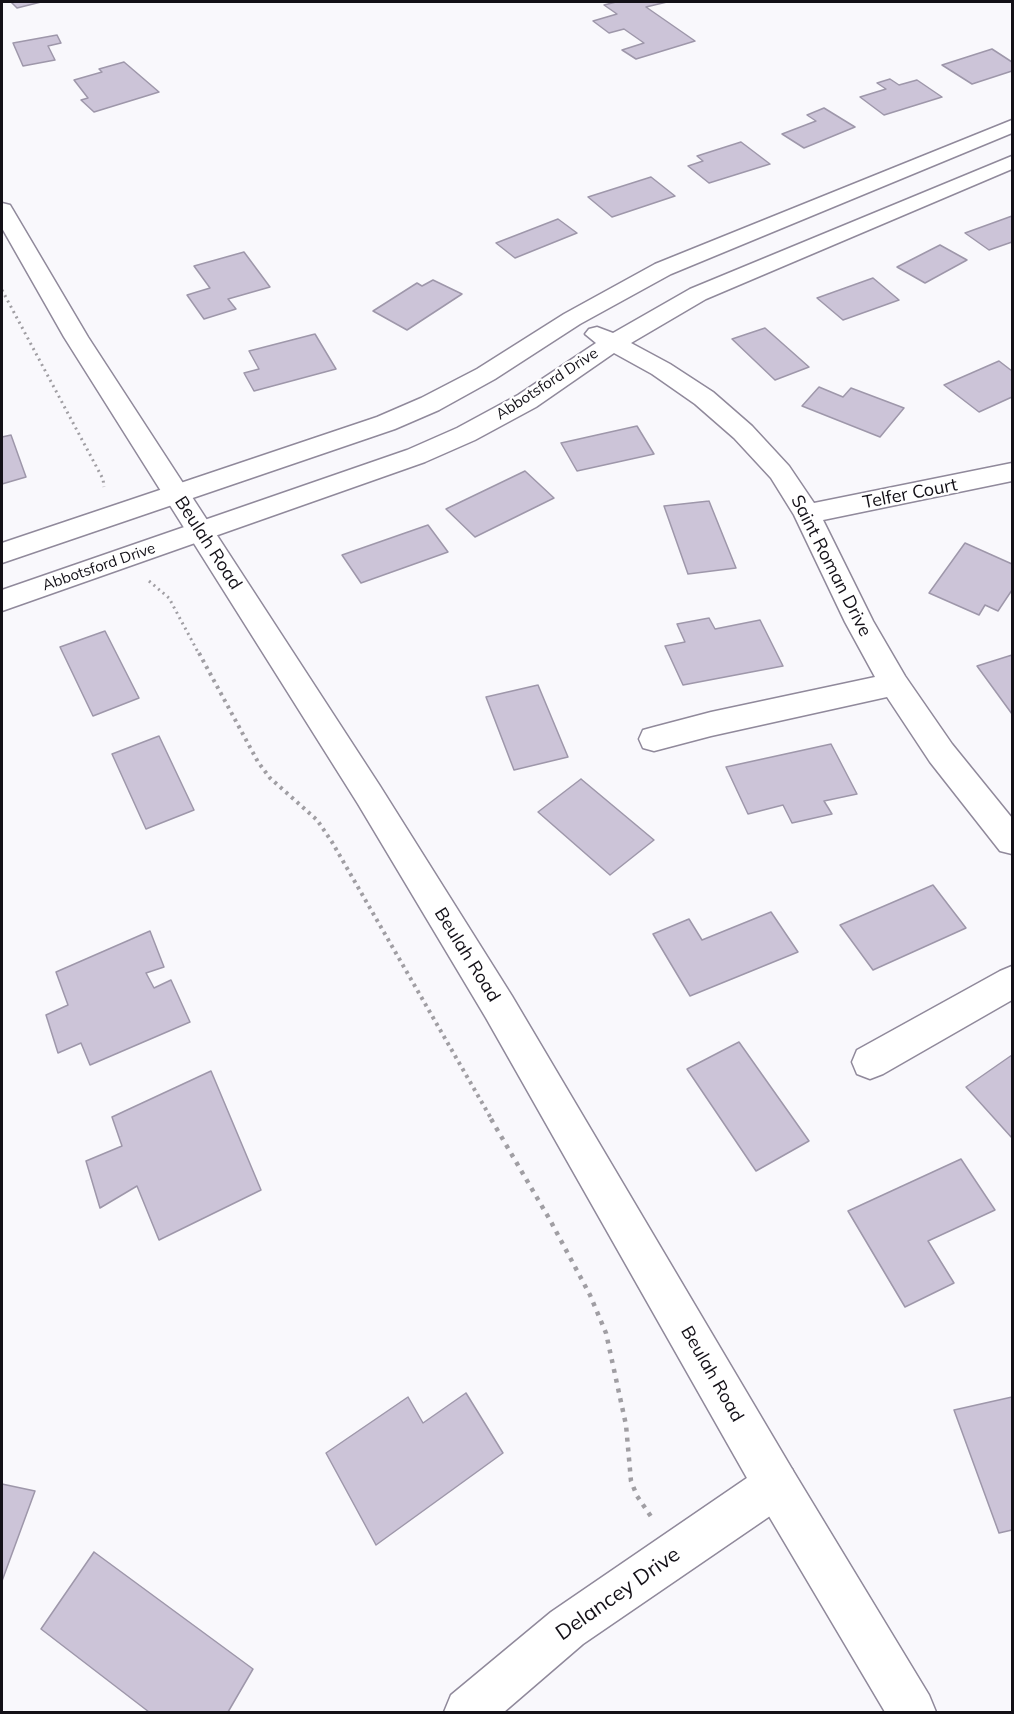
<!DOCTYPE html>
<style>
body{margin:0}
#map{position:relative;width:1014px;height:1714px;overflow:hidden;background:#f9f8fc;font-family:Mulish,sans-serif}
canvas{display:block}
.frame{position:absolute;inset:0;border:3px solid #131017;pointer-events:none}
</style>
<div id="map">
<canvas width="1014" height="1714"></canvas>
<div class="frame"></div>
</div>
<script>
const context = document.querySelector('canvas').getContext('2d');
context.lineJoin = 'round';
function fillPath(path, color) {
  context.fillStyle = color;
  context.fill(path, 'evenodd');
}
function poly(rows) {
  const path = new Path2D();
  for (const r of rows) {
    path.moveTo(r[0], r[1]);
    for (let i = 2; i < r.length; i += 2) path.lineTo(r[i], r[i + 1]);
  }
  return path;
}
function trace(path, color, width, dash) {
  context.strokeStyle = color;
  context.lineWidth = width;
  context.lineCap = dash ? 'butt' : 'round';
  context.setLineDash(dash || []);
  context.stroke(path);
}
function write(font, color, halo, rows, align = 'center') {
  context.font = font + ' Mulish,sans-serif';
  context.lineWidth = 4.5;
  context.setLineDash([]);
  context.textBaseline = 'middle';
  context.strokeStyle = halo;
  context.fillStyle = color;
  for (const [text, x, y, turn = 0] of rows) {
    context.save();
    context.translate(x, y);
    context.rotate((+turn || 0) * Math.PI / 180);
    context.textAlign = isNaN(turn) ? turn : align;
    if (halo) context.strokeText(text, 0, 0);
    context.fillText(text, 0, 0);
    context.restore();
  }
}
const building = poly([
 [11,2,41,2,17,8,11,2],
 [616,2,667,2,646,7,695,41,636,59,622,50,644,43,624,29,609,33,593,21,617,14,604,5,616,2],
 [57,35,61,43,48,46,55,60,23,66,13,43,57,35],
 [992,49,1012,62,1012,71,972,84,942,65,992,49],
 [124,62,159,92,94,112,81,100,88,98,74,80,102,72,99,69,124,62],
 [890,79,899,85,917,80,942,97,884,115,860,97,886,89,877,83,890,79],
 [824,108,855,127,804,148,782,134,816,121,807,115,824,108],
 [741,142,770,164,709,183,688,166,703,161,697,156,741,142],
 [651,177,675,196,612,217,588,197,651,177],
 [1012,216,1012,242,989,250,965,233,1012,216],
 [558,219,577,233,515,258,496,243,558,219],
 [940,245,967,260,925,283,897,267,940,245],
 [244,252,270,287,228,299,236,309,204,319,187,295,210,288,194,266,244,252],
 [873,278,899,300,843,320,817,298,873,278],
 [433,280,462,294,407,330,373,311,417,283,422,286,433,280],
 [765,328,809,367,775,380,732,339,765,328],
 [315,334,336,369,254,391,244,373,259,369,249,351,315,334],
 [999,361,1012,371,1012,397,979,412,944,385,999,361],
 [819,387,843,397,851,388,904,408,880,437,802,406,819,387],
 [637,426,654,454,577,471,561,443,637,426],
 [11,435,26,477,2,484,2,437,11,435],
 [525,471,554,498,475,537,446,509,525,471],
 [709,501,736,568,688,574,664,506,709,501],
 [428,525,448,552,361,583,342,555,428,525],
 [965,543,1012,564,1012,590,998,611,985,605,979,615,929,593,965,543],
 [709,618,715,629,760,620,783,666,683,685,665,646,685,642,677,624,709,618],
 [105,631,139,698,93,716,60,647,105,631],
 [1012,655,1012,714,977,666,1012,655],
 [538,685,568,757,514,770,486,697,538,685],
 [159,736,194,810,146,829,112,754,159,736],
 [831,744,857,794,824,801,832,814,792,823,783,805,748,814,726,767,831,744],
 [581,779,654,840,610,875,538,812,581,779],
 [933,885,966,928,873,970,840,925,933,885],
 [771,912,798,952,690,996,653,934,689,919,702,940,771,912],
 [150,931,164,967,146,973,154,988,171,980,190,1022,90,1065,81,1043,58,1053,46,1015,68,1005,56,972,150,931],
 [739,1042,809,1141,756,1171,687,1069,739,1042],
 [1012,1055,1012,1138,966,1087,1012,1055],
 [211,1071,261,1190,159,1240,137,1186,100,1208,86,1161,122,1146,112,1117,211,1071],
 [961,1159,995,1210,928,1241,954,1283,905,1307,848,1211,961,1159],
 [466,1393,503,1453,376,1545,326,1453,408,1397,423,1423,466,1393],
 [1012,1397,1012,1530,999,1533,954,1410,1012,1397],
 [2,1484,35,1491,2,1581,2,1484],
 [94,1552,253,1669,228,1712,149,1712,41,1629,94,1552]
]);
fillPath(building, '#ccc4d8');
trace(building, '#9e97aa', 1.5);
const minor = poly([
 [1012,120,1012,133,671,274,580,324,495,379,439,410,395,429,2,563,2,543,377,417,421,398,477,369,564,314,655,264,1012,120],
 [1012,156,1012,169,706,299,631,343,670,364,713,392,752,426,789,466,814,503,1012,463,1012,481,823,520,873,621,905,676,952,744,1012,818,1012,854,1000,851,930,762,887,697,711,736,654,751,643,748,639,739,643,730,654,727,711,712,875,677,845,622,794,515,771,478,734,438,695,404,652,374,614,353,536,407,475,440,425,462,2,611,2,590,407,450,457,428,518,395,596,343,585,334,589,329,597,327,613,333,690,289,1012,156],
 [1012,966,1012,1000,883,1074,870,1079,857,1074,852,1062,857,1050,1000,971,1012,966],
 [776,1463,792,1469,798,1485,792,1501,583,1644,504,1712,444,1712,451,1695,551,1612,760,1469,776,1463]
]);
const secondary = poly([
 [2,203,10,205,13,210,88,337,380,786,512,996,792,1469,929,1695,936,1712,885,1712,760,1501,486,1018,358,804,64,337,2,228,2,203]
]);
trace(minor, '#90899b', 3);
trace(secondary, '#90899b', 3);
trace(poly([
 [2,290,103,479,104,487],
 [149,581,169,598,199,654]
]), '#a09ea3', 3, [2, 4]);
trace(poly([
 [199,653,258,762,270,778,317,820,332,842,492,1120]
]), '#a09ea3', 4, [3, 4.5]);
trace(poly([
 [491,1119,550,1220,590,1295,606,1333,626,1425,631,1481,637,1496,652,1518]
]), '#a09ea3', 4.5, [4, 6]);
fillPath(minor, '#fff');
fillPath(secondary, '#fff');
write('15px', '#131017', '#fff', [
 ["Abbotsford Drive",547,384,-33],
 ["Abbotsford Drive",99,567,-19]
]);
write('18px', '#131017', '#fff', [
 ["Telfer Court",910,494,-11],
 ["Beulah Road",208,543,57],
 ["Saint Roman Drive",831,566,63],
 ["Beulah Road",467,955,58],
 ["Beulah Road",712,1374,60]
]);
write('21px', '#131017', '#fff', [
 ["Delancey Drive",618,1594,-35]
]);
</script>
